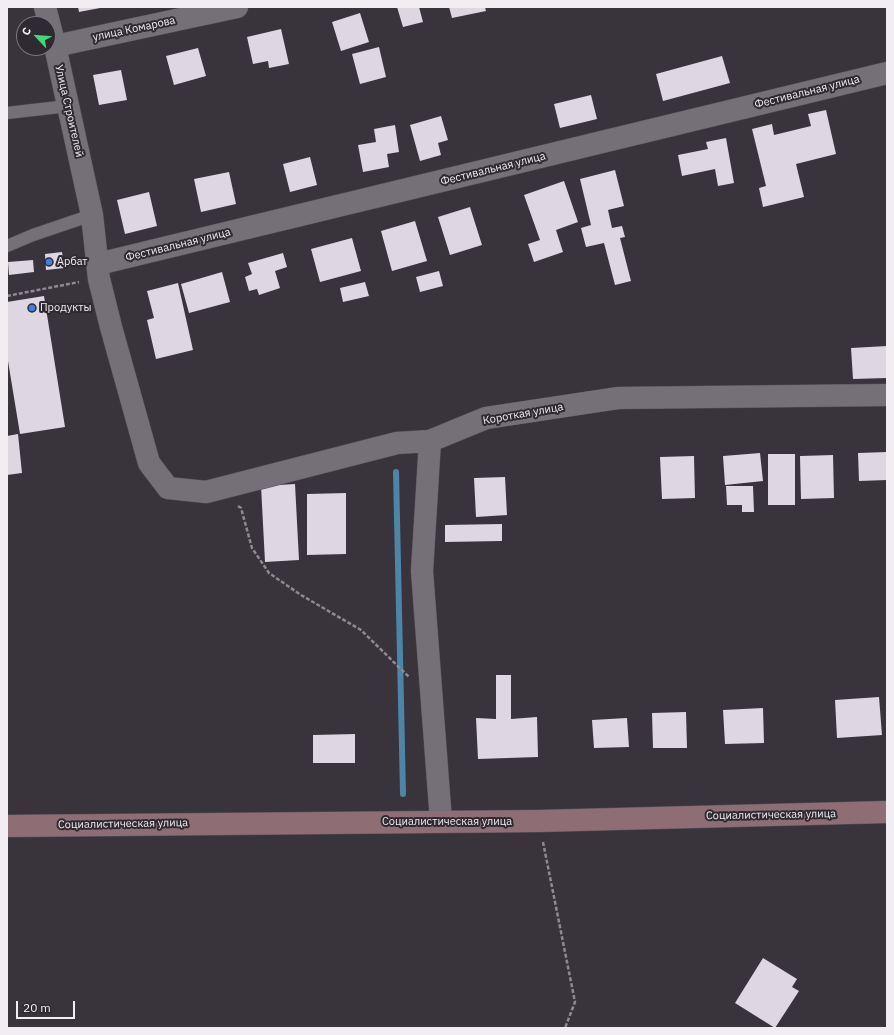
<!DOCTYPE html>
<meta charset="utf-8">
<style>
body{margin:0}
#map{position:relative;width:894px;height:1035px;overflow:hidden;background:#39333b;font-family:"IBM Plex Sans",sans-serif}
canvas{display:block}
.frame{position:absolute;inset:0;border:8px solid #f1edf2;pointer-events:none}
.north{position:absolute;left:16px;top:16px;width:40px;height:40px;box-sizing:border-box;background:#2f2931;border:1px solid #7d777e;border-radius:50%;rotate:296deg;font-size:11px;font-weight:700;line-height:16px;text-align:center;color:#f1edf2}
.north::after{content:'';display:block;margin:auto;width:14px;height:18px;background:#43d77b;clip-path:polygon(50% 0,100% 100%,50% 72%,0 100%)}
.scale{position:absolute;left:16px;top:1001px;width:59px;height:18px;box-sizing:border-box;border:2px solid #f1edf2;border-top:0;padding-left:5px;font-size:12px;line-height:14px;white-space:nowrap;color:#f1edf2;-webkit-text-stroke:3px #2f2931;paint-order:stroke}
</style>
<div id="map">
<canvas width="894" height="1035"></canvas>
<div class="frame"></div>
<div class="north">С</div>
<div class="scale">20 m</div>
</div>
<script>
const context = document.querySelector('canvas').getContext('2d');
context.lineJoin = 'round';
function poly(rows) {
  const path = new Path2D();
  for (const r of rows) {
    path.moveTo(r[0], r[1]);
    for (let i = 2; i < r.length; i += 2) path.lineTo(r[i], r[i + 1]);
  }
  return path;
}
function trace(path, color, width, dash) {
  context.strokeStyle = color;
  context.lineWidth = width;
  context.lineCap = dash ? 'butt' : 'round';
  context.setLineDash(dash || []);
  context.stroke(path);
}
function fillPath(path, color) {
  context.fillStyle = color;
  context.fill(path, 'evenodd');
}
function write(font, color, halo, rows, align = 'center') {
  context.font = font + ' "IBM Plex Sans",sans-serif';
  context.lineWidth = 4;
  context.setLineDash([]);
  context.textBaseline = 'middle';
  context.strokeStyle = halo;
  context.fillStyle = color;
  for (const [text, x, y, turn = 0] of rows) {
    context.save();
    context.translate(x, y);
    context.rotate((+turn || 0) * Math.PI / 180);
    context.textAlign = isNaN(turn) ? turn : align;
    if (halo) context.strokeText(text, 0, 0);
    context.fillText(text, 0, 0);
    context.restore();
  }
}
trace(poly([
 [396,472,403,794]
]), '#4c85a6', 6);
fillPath(poly([
 [78,7,100,7,100,8,79,12],
 [397,7,419,7,423,22,403,27],
 [449,7,485,7,486,11,452,18],
 [360,13,369,42,341,51,332,22],
 [281,29,289,64,269,68,268,61,253,64,247,37],
 [379,47,386,77,360,84,352,54],
 [198,48,206,76,174,85,166,56],
 [722,56,730,83,663,101,656,74],
 [121,70,127,100,99,105,93,75],
 [591,95,597,119,560,128,554,104],
 [826,110,836,154,796,164,804,197,763,207,759,188,766,186,752,129,772,124,774,135,811,126,808,114],
 [441,116,448,140,438,143,441,155,420,161,410,125],
 [395,125,399,152,387,154,389,167,363,172,358,145,376,142,374,129],
 [726,138,734,183,718,186,715,169,682,176,678,155,708,149,706,142],
 [310,157,317,185,290,192,283,164],
 [615,170,624,206,608,210,612,228,622,226,625,237,620,238,631,281,615,285,604,243,586,247,581,228,591,225,580,179],
 [229,172,236,204,201,212,194,179],
 [564,181,578,222,556,230,563,252,534,262,528,244,540,240,524,195],
 [149,192,157,226,125,234,117,200],
 [470,207,482,245,450,255,438,217],
 [415,221,427,261,392,271,381,231],
 [352,238,361,271,320,282,311,249],
 [62,252,64,268,46,270,45,254],
 [283,253,287,267,275,271,280,288,259,295,257,289,249,291,245,277,252,274,248,263],
 [33,260,34,272,9,275,8,262],
 [439,271,443,286,420,292,416,277],
 [222,272,230,302,189,313,181,284],
 [365,282,369,296,343,302,340,288],
 [178,283,193,350,156,359,147,320,154,318,147,291],
 [44,296,65,427,20,434,7,355,7,302],
 [887,346,887,378,853,379,851,348],
 [18,434,22,473,7,475,7,436],
 [887,452,887,480,859,481,858,453],
 [760,453,763,481,725,485,723,456],
 [768,454,795,454,795,505,768,505],
 [833,455,834,498,801,499,800,456],
 [694,456,695,498,662,499,660,457],
 [505,477,507,515,476,517,474,478],
 [295,484,299,560,265,562,261,486],
 [726,486,753,486,754,512,742,512,742,505,727,505],
 [346,493,346,554,307,555,307,494],
 [502,524,502,541,445,542,445,525],
 [496,675,511,675,511,719,537,717,538,757,478,759,476,718,496,719],
 [879,697,882,735,837,738,835,700],
 [763,708,764,743,725,744,723,710],
 [686,712,687,748,653,748,652,713],
 [627,718,629,747,594,748,592,720],
 [355,734,355,763,313,763,313,735],
 [763,958,797,979,792,987,799,991,775,1028,735,1003]
]), '#ded6e0');
const lane = poly([
 [7,113,68,106],
 [7,246,33,235,92,215]
]);
const street = poly([
 [45,7,55,46,92,215,99,279,111,327,149,463,168,488,206,492,397,443,430,441,486,418,618,398,887,395],
 [55,46,237,7],
 [98,264,887,73],
 [430,441,422,571,441,821]
]);
const secondary = poly([
 [7,826,539,821,887,812]
]);
trace(lane, '#565258', 13);
trace(street, '#565258', 23);
trace(secondary, '#565258', 23);
trace(poly([
 [7,296,79,282],
 [238,506,241,508,252,548,269,573,301,595,361,630,409,677],
 [543,842,575,1002,565,1028]
]), '#8f8a91', 2.5, [4, 2]);
trace(lane, '#756f77', 12);
trace(street, '#756f77', 22);
trace(secondary, '#8f6d74', 22);
for (const [x, y, r, color] of [
 [49,262,4,"#3f7fe0"],
 [32,308,4,"#3f7fe0"]
]) {
  const dot = new Path2D();
  dot.arc(x, y, r, 0, 2 * Math.PI);
  context.fillStyle = color;
  context.fill(dot);
  trace(dot, '#2f2931', 1.5);
}
write('11px', '#f1edf2', '#2f2931', [
 ["улица Комарова",134,29,-12],
 ["Фестивальная улица",807,92,-14],
 ["Улица Строителей",69,111,77],
 ["Фестивальная улица",493,169,-14],
 ["Фестивальная улица",178,245,-14],
 ["Короткая улица",523,414,-10],
 ["Социалистическая улица",771,815,-1],
 ["Социалистическая улица",447,822],
 ["Социалистическая улица",123,824,-1]
]);
write('11px', '#f1edf2', '#2f2931', [
 ["Арбат",57,262],
 ["Продукты",40,308]
], 'left');
</script>
